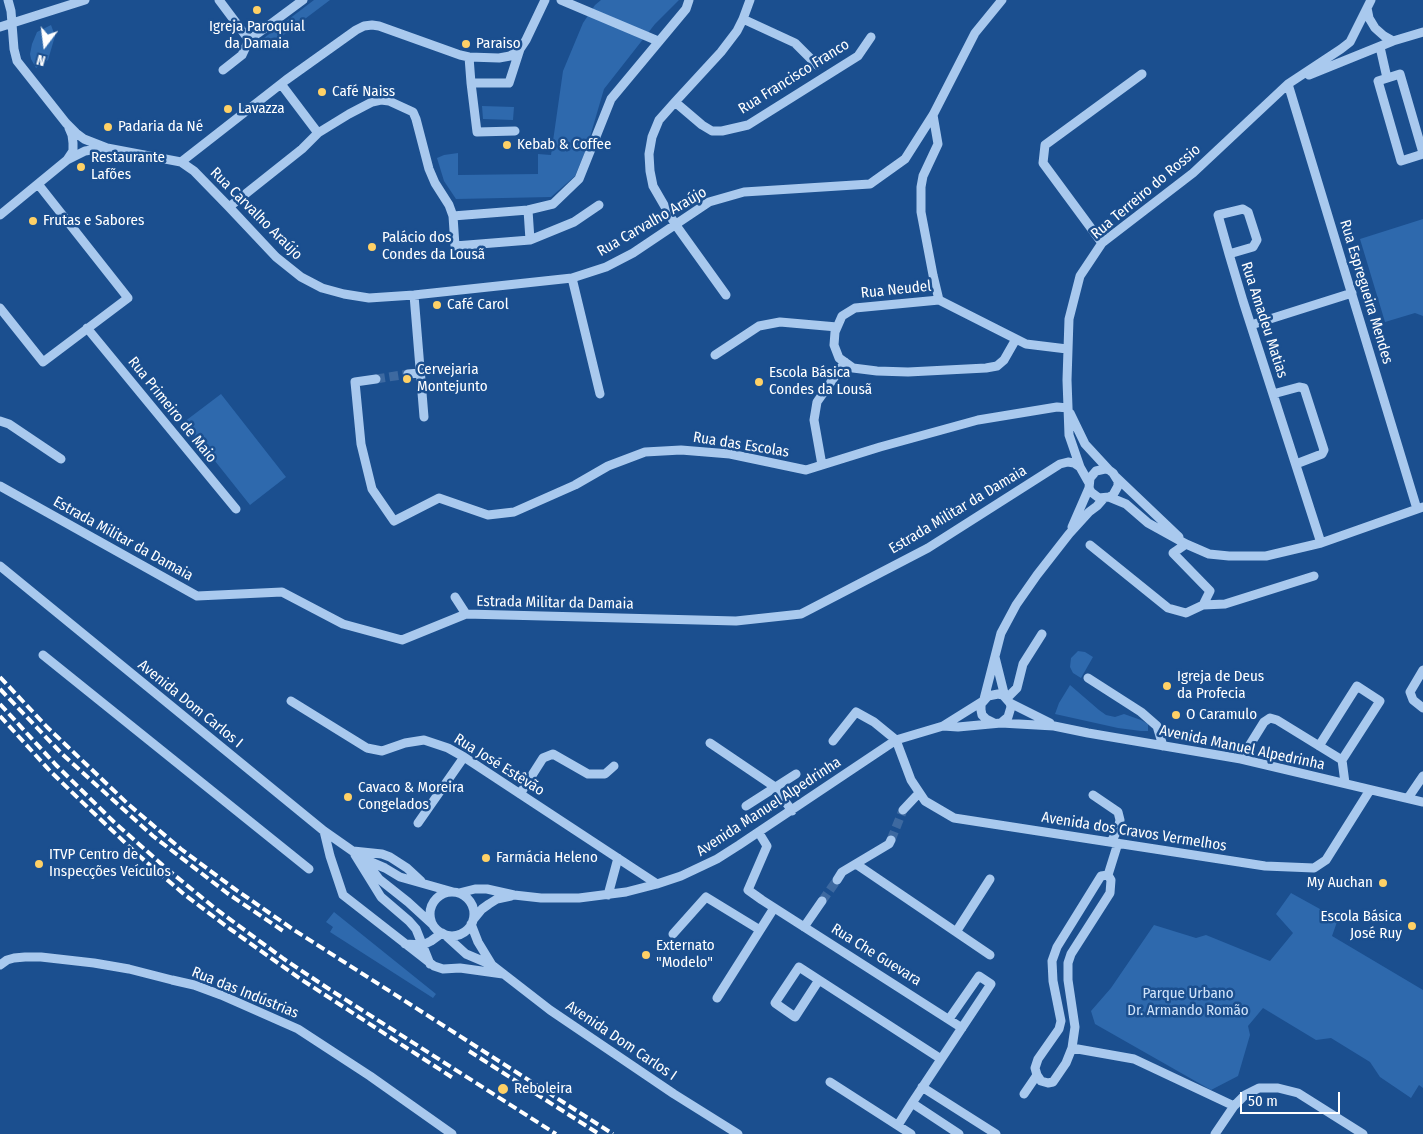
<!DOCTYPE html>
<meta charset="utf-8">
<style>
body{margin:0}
#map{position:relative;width:1423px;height:1134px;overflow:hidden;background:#1b4f8f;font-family:"Fira Sans Condensed",sans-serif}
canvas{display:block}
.north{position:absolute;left:20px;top:20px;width:50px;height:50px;-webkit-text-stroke:4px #1b4f8f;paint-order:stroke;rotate:195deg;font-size:14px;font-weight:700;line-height:20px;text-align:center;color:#fff}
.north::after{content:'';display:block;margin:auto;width:18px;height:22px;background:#fff;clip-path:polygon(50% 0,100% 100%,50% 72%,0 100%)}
.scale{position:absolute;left:1240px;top:1092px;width:100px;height:22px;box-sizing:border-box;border:2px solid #fff;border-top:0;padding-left:6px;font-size:15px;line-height:18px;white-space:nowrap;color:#fff;-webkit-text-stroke:4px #1b4f8f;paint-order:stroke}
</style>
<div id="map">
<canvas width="1423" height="1134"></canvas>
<div class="north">N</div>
<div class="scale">50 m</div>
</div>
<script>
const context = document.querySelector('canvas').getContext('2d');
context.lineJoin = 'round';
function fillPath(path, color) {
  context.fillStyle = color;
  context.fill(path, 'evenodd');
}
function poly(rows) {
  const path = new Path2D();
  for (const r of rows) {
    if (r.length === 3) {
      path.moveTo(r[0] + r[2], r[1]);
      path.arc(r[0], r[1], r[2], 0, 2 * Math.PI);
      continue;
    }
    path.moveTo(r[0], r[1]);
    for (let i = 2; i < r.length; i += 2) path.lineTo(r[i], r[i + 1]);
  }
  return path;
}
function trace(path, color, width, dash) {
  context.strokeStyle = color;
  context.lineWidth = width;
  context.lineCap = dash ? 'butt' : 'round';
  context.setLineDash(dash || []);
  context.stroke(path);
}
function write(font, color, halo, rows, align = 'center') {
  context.font = font + ' "Fira Sans Condensed",sans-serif';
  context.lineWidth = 5;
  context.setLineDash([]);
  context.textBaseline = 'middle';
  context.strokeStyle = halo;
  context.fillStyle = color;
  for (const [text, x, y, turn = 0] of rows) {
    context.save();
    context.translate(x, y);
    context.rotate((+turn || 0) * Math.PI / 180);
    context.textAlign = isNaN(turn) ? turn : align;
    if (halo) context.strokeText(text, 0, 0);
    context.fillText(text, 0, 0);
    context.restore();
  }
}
fillPath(poly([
 [314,0,330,0,269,46,264,38],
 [601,0,679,0,655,24,604,89,587,147,575,176,551,197,456,199,444,181,437,158,444,155,458,153,458,175,538,174,538,154,551,155,563,71,583,23,595,5],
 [51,25,55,36,48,60,36,68,31,59,30,54,32,44,37,32],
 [482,106,514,107,513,120,483,119],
 [1423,219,1423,316,1415,313,1385,322,1360,239],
 [221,394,286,477,250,505,184,422],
 [1078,651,1085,652,1093,657,1081,678,1073,673,1070,667,1071,658],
 [1070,685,1099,710,1106,715,1115,717,1124,714,1141,720,1148,724,1148,731,1141,731,1118,728,1055,714,1059,703],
 [1291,893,1338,919,1332,936,1423,990,1423,1088,1419,1085,1411,1098,1380,1077,1370,1062,1331,1038,1316,1040,1263,1008,1248,1026,1250,1035,1238,1076,1211,1090,1095,1024,1091,1011,1111,988,1154,925,1196,938,1206,935,1270,961,1293,933,1276,914],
 [334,912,436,994,433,998,330,932,333,927,326,922]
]), '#2e69ad');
trace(poly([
 [376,379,408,374],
 [891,840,903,810],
 [822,901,837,880]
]), '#3d69a0', 9, [9, 4.5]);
trace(poly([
 [8,0,11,11,14,49,17,61,66,123,76,133,84,139,107,148,181,162,194,171,229,207,276,257,301,277,322,288,344,294,369,298,414,295,572,278,606,267,633,253,709,202,744,192,870,184,905,159,933,115,975,33,1002,0],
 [219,0,249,40,242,55,223,70],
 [561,0,658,41],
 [1367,8,1369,18,1375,28,1384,36,1393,41],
 [743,19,795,43,817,65],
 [0,27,85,0],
 [249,40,303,0],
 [1380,47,1387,78],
 [469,57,471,83],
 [1309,75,1393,41,1423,32],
 [281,84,318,133],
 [1288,84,1417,509],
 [675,102,702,125,712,131,722,131,748,125,858,56,871,37],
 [933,115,938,144,923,176,921,187,921,212,933,275,939,300],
 [515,131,477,132,471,83,509,83,520,49,526,40,545,0],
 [1423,153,1400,74,1378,81,1401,161,1423,154],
 [67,160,73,151,73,143,72,135,69,128],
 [181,162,286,80,356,30,364,26,372,25,379,26,460,55,469,57,499,58,510,56,520,49],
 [229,207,302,149,318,133,349,114,372,102,381,100,389,101,413,112,416,119,429,169,435,183,449,205,453,216,528,210,553,204,579,179,611,99,686,9,689,0],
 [528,210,530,240,574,222,599,205],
 [0,215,67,160,85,151,105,148],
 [453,216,455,246,530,240],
 [1102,243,1043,163,1045,145,1142,74],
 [1229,254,1253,247,1257,240,1248,212,1243,209,1218,215,1229,254,1243,301,1321,543],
 [572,278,600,394],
 [414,295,424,417],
 [726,295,675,224,653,186,650,171,649,154,652,137,659,120,675,102,721,52,737,31,743,19,750,0],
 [0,308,43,362,128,298,38,184],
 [1251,325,1352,293],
 [87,328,236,509],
 [1016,339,1004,360,997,366,986,368,908,372,877,371,853,368,839,358,834,345,835,332,842,316,855,308,939,300,1026,344,1067,349],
 [715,355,759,326,780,322,837,327],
 [408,374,420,373],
 [376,379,355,382,361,444,372,489,394,521,439,498,488,515,514,512,575,485,608,466,645,452,681,450,730,454,806,470,880,447,978,420,1057,407,1068,408],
 [1273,394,1299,387,1304,388,1324,450,1322,454,1296,464],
 [1070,413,1085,444,1109,470,1113,473,1118,481,1118,486,1113,495,1109,497,1099,498,1091,492,1089,488,1090,478,1096,471,1105,469,1109,470],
 [0,421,9,424,61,459],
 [822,465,814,420,817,402,845,362],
 [1116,477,1179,537],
 [1089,483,1080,467,1069,435,1067,380,1069,319,1080,276,1102,243,1193,173,1288,84,1341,49,1350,42,1371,0],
 [0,486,197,596,282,592,343,624,402,640,466,614,736,621,801,614,928,548,1060,464,1068,462,1074,463,1080,467],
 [1109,497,1126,504,1148,523,1186,544,1209,554,1229,556,1266,556,1321,543,1423,507],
 [1072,527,1089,488],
 [1090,545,1168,608,1186,613,1203,605,1210,591,1173,553,1186,544],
 [0,566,324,831,364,859,385,868,400,877,453,892],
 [455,597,466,614],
 [1203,605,1225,604,1314,576],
 [43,655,309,869],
 [995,657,1005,697],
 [1423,670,1410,692,1413,700,1423,708],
 [1088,678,1141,712,1157,726,1163,746],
 [1007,698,1017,688,1023,664,1042,634],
 [984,699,1001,633,1016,605,1037,575,1069,534,1089,512,1097,506,1104,498],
 [291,701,367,748,382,751,405,743,424,740,448,748,464,757,657,884],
 [994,723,986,719,982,715,981,710,981,704,988,696,998,694,1003,695,1010,703,1050,723],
 [1001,723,1008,717,1011,707,1010,703],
 [943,726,958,727,1001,723,1054,726,1088,733,1241,759,1423,802],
 [833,741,856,712,874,722,896,740,911,780,925,801,954,818,1265,866,1314,868,1326,860,1370,790],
 [710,743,775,787,792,811],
 [1319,746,1357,686,1380,701,1342,760],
 [1241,759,1264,722,1270,718,1277,720,1342,760,1345,783],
 [520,794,543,758,553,754,588,774,605,774,614,766],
 [1093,795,1118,812,1120,820,1118,829,1111,842],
 [1408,798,1423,776],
 [746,806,796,774],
 [903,810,919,793],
 [418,823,464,757],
 [324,831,330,856,343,895,434,966,443,969,460,968,503,974],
 [759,833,767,846,748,890,762,900,962,1028],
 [353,851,382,854,390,857,407,868,421,881],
 [355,855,381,897,409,921,416,929,430,964],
 [364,859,379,879,408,902,432,924],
 [856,864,990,955],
 [1108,875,1111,880,1110,893,1071,954,1068,963,1068,980,1075,1027,1072,1048,1066,1063,1053,1082,1048,1083,1041,1081,1037,1075,1035,1068,1038,1059,1059,1029,1061,1021,1053,981,1052,961,1057,947,1101,876,1108,875],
 [1108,875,1118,843],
 [837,880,842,872,889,844,891,840],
 [452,914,22],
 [459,893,475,889,487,889,514,895,541,898,579,898,626,892,657,884,681,876,717,859,739,845,896,740,943,726,983,701],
 [608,895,618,858],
 [473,920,482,909,489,904,497,899,511,896],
 [471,924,478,942,492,965],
 [804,927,822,901],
 [956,932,990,879],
 [444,934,466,954,492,965,550,1010,674,1094,738,1134],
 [673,934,706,897,760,930],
 [405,944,423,945,431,941,442,933],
 [0,965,7,960,14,958,25,957,41,957,94,963,129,969,172,980,194,985,221,995,298,1029,370,1076,452,1134],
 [799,967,819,980,795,1017,775,1003,799,967],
 [819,980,941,1059],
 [717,998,774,908],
 [1072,1048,1134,1059,1234,1106],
 [830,1082,911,1134],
 [922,1087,996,1134],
 [1024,1094,1037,1075],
 [912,1103,959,1134],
 [898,1125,912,1103,991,984,979,976,949,1019],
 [1215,1134,1234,1106,1245,1095,1259,1088,1278,1088,1298,1093,1363,1134]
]), '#a9c9ee', 9);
trace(poly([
 [0,677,47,727,128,804,181,849,232,887,294,930,613,1134],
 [0,689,62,754,153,836,227,893,286,933],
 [0,704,56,765,114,822,167,869,216,909,284,959,329,989,556,1134],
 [0,716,50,771,80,800,137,854,185,895,230,929,302,980,453,1078],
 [469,1051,599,1134]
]), '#fff', 4, [9, 4]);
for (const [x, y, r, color] of [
 [257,10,5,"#ffd166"],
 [466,44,5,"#ffd166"],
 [322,92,5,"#ffd166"],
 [228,109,5,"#ffd166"],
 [108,127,5,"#ffd166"],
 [507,145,5,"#ffd166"],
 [81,167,5,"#ffd166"],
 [33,221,5,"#ffd166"],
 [372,247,5,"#ffd166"],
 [437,305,5,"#ffd166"],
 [407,379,5,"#ffd166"],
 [759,382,5,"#ffd166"],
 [1167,686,5,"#ffd166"],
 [1176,715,5,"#ffd166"],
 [348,797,5,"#ffd166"],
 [486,858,5,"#ffd166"],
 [39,864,5,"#ffd166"],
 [1383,883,5,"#ffd166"],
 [1412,926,5,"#ffd166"],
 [646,955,5,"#ffd166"],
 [503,1089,6,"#ffd166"]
]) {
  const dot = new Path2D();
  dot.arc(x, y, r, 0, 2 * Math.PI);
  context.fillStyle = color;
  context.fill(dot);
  trace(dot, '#1b4f8f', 2);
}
write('15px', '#fff', '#1b4f8f', [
 ["Igreja Paroquial",257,27,"center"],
 ["da Damaia",257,44,"center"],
 ["Paraiso",476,44],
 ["Café Naiss",332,92],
 ["Lavazza",238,109],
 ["Padaria da Né",118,127],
 ["Kebab & Coffee",517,145],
 ["Restaurante",91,158],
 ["Lafões",91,175],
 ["Frutas e Sabores",43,221],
 ["Palácio dos",382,238],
 ["Condes da Lousã",382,255],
 ["Café Carol",447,305],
 ["Cervejaria",417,370],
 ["Montejunto",417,387],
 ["Escola Básica",769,373],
 ["Condes da Lousã",769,390],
 ["Igreja de Deus",1177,677],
 ["da Profecia",1177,694],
 ["O Caramulo",1186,715],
 ["Cavaco & Moreira",358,788],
 ["Congelados",358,805],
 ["ITVP Centro de",49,855],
 ["Inspecções Veículos",49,872],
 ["Farmácia Heleno",496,858],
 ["My Auchan",1373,883,"right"],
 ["Escola Básica",1402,917,"right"],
 ["José Ruy",1402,934,"right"],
 ["Externato",656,946],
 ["\"Modelo\"",656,963],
 ["Reboleira",514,1089]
], 'left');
write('15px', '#fff', '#1b4f8f', [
 ["Rua Francisco Franco",794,77,-32],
 ["Rua Terreiro do Rossio",1146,192,-40],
 ["Rua Carvalho Araújo",256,214,45],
 ["Rua Carvalho Araújo",652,222,-30],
 ["Rua Neudel",896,290,-6],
 ["Rua Espregueira Mendes",1366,292,73],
 ["Rua Amadeu Matias",1264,320,72],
 ["Rua Primeiro de Maio",172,410,51],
 ["Rua das Escolas",741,445,9],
 ["Estrada Militar da Damaia",958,510,-31],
 ["Estrada Militar da Damaia",123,539,29],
 ["Estrada Militar da Damaia",555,603,1],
 ["Avenida Dom Carlos I",190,704,39],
 ["Avenida Manuel Alpedrinha",1242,748,12],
 ["Rua José Estêvão",499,765,32],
 ["Avenida Manuel Alpedrinha",769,807,-33],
 ["Avenida dos Cravos Vermelhos",1134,832,9],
 ["Rua Che Guevara",876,955,32],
 ["Rua das Indústrias",245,993,22],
 ["Avenida Dom Carlos I",621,1041,34]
]);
write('15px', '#cfe3fa', '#1b4f8f', [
 ["Parque Urbano",1188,994],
 ["Dr. Armando Romão",1188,1011]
]);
</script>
